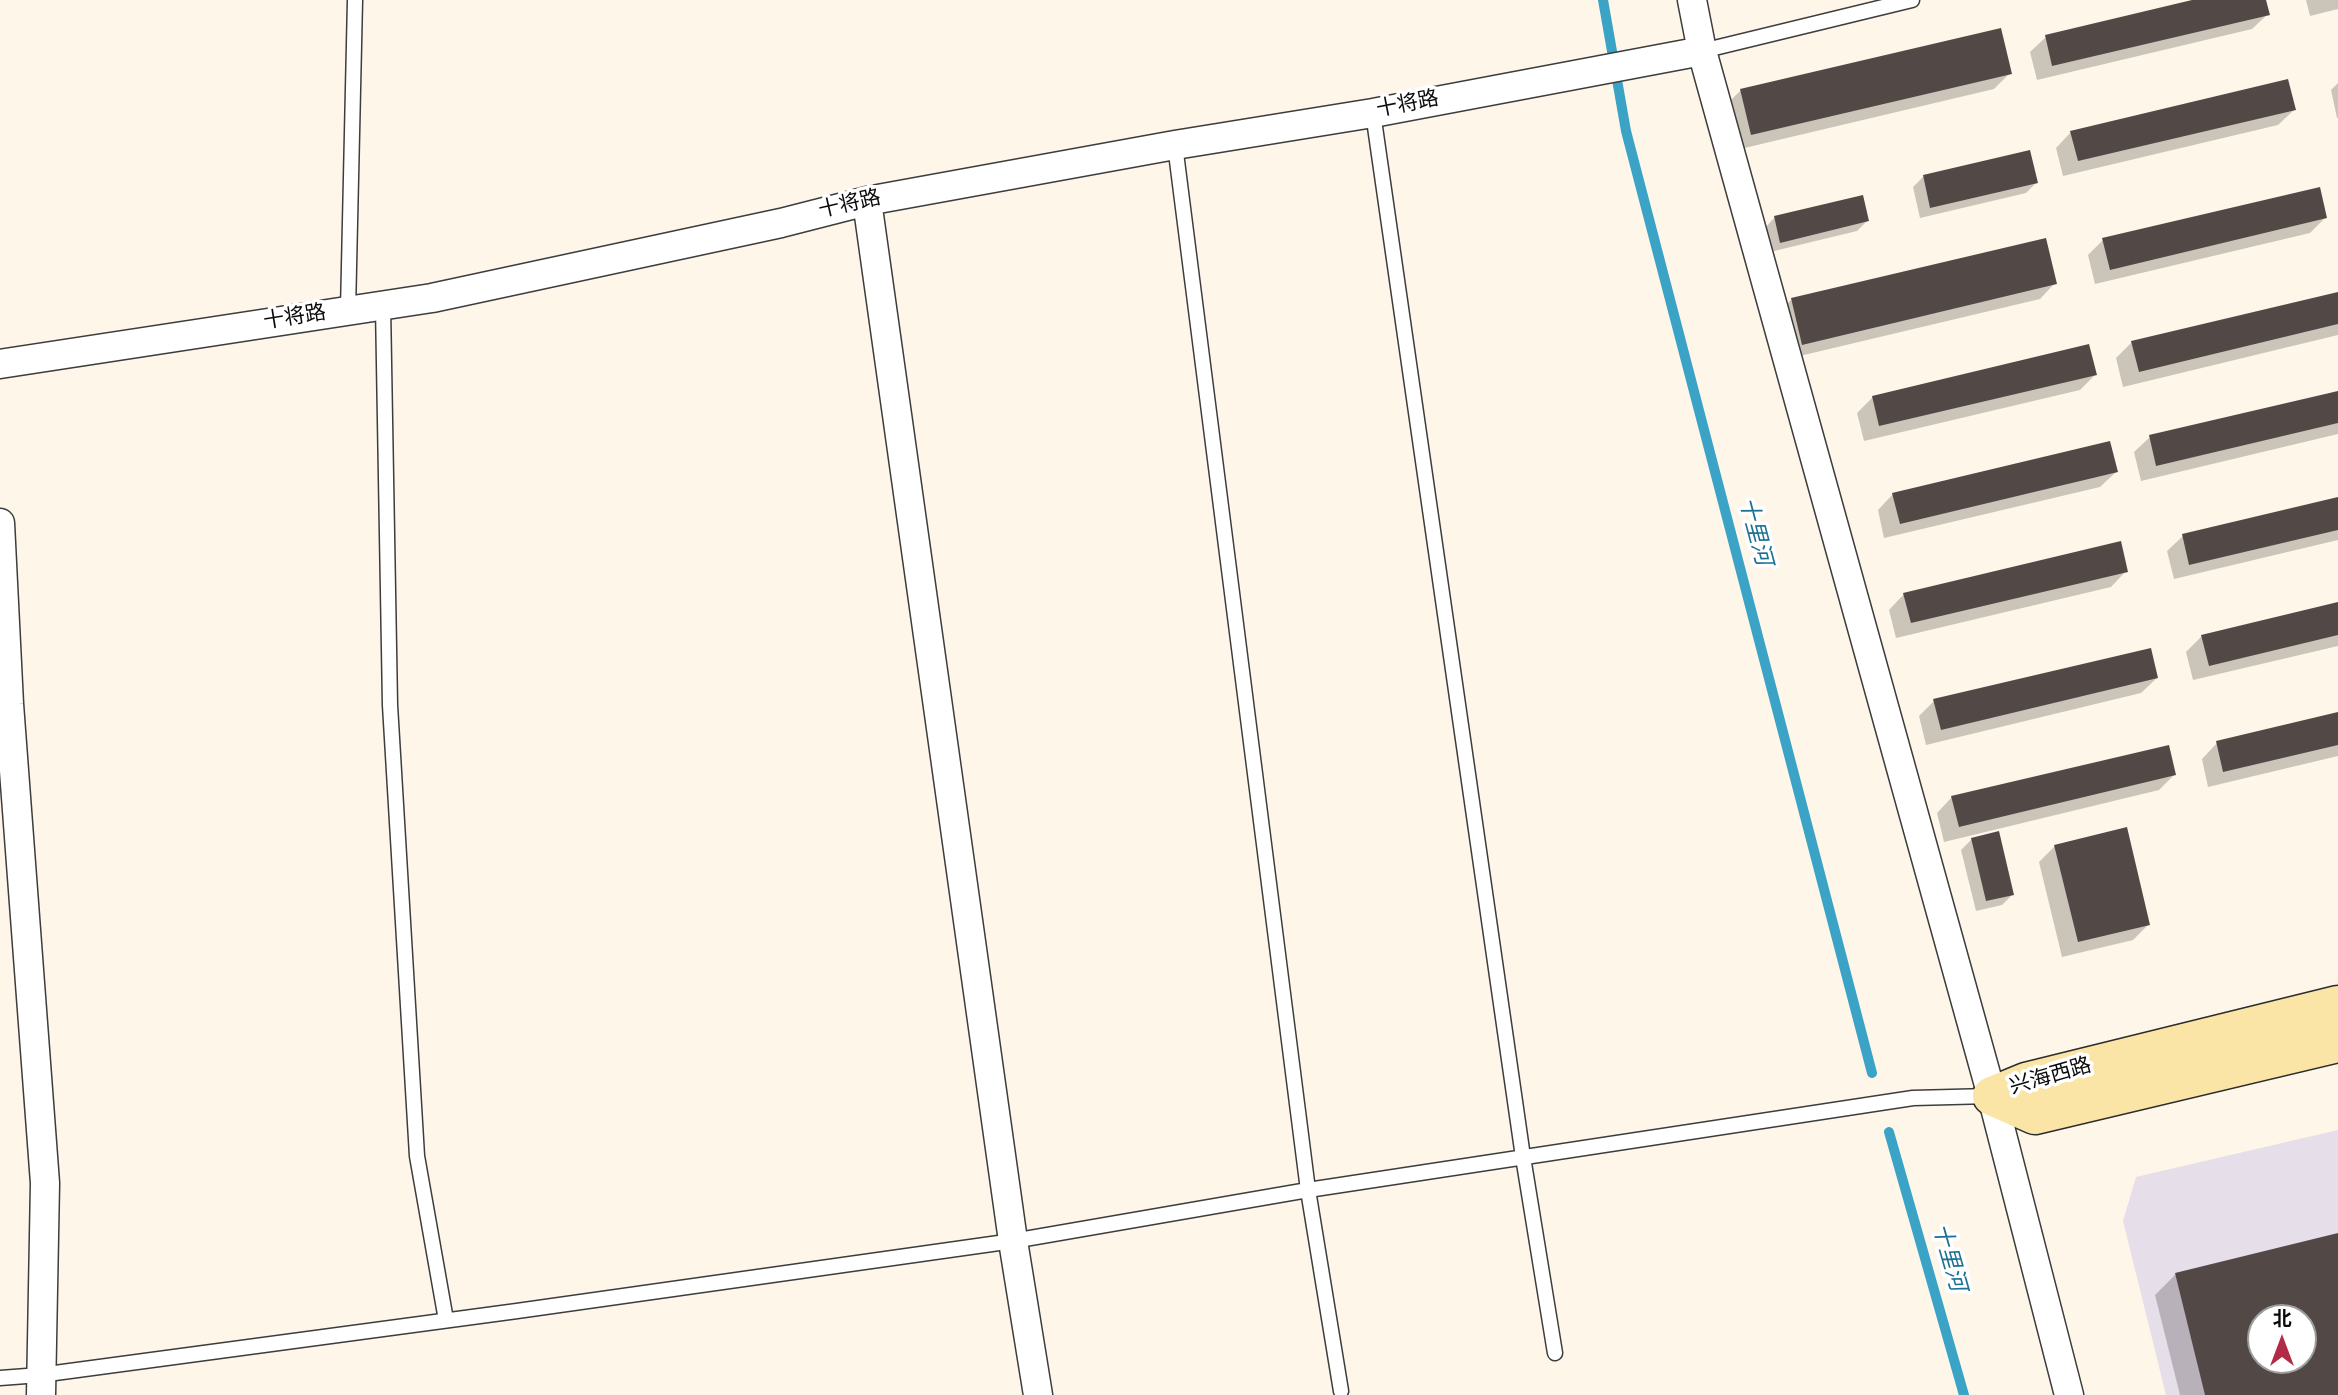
<!DOCTYPE html>
<meta charset="utf-8">
<style>
body{margin:0}
#map{position:relative;width:2338px;height:1395px;overflow:hidden;background:#fef6e8;font-family:Spectral,"Noto Sans SC",serif}
canvas{display:block}
.north{position:absolute;left:2247px;top:1304px;width:70px;height:70px;box-sizing:border-box;background:#fff;border:2px solid #9d9d9d;border-radius:50%;rotate:0deg;font-size:19px;font-weight:700;line-height:28px;text-align:center;color:#0a0a0a}
.north::after{content:'';display:block;margin:auto;width:24px;height:32px;background:#b12b46;clip-path:polygon(50% 0,100% 100%,50% 72%,0 100%)}
</style>
<div id="map">
<canvas width="2338" height="1395"></canvas>
<div class="north">北</div>
</div>
<script>
const context = document.querySelector('canvas').getContext('2d');
context.lineJoin = 'round';
function fillPath(path, color) {
  context.fillStyle = color;
  context.fill(path, 'evenodd');
}
function poly(rows) {
  const path = new Path2D();
  for (const r of rows) {
    path.moveTo(r[0], r[1]);
    for (let i = 2; i < r.length; i += 2) path.lineTo(r[i], r[i + 1]);
  }
  return path;
}
function trace(path, color, width, dash) {
  context.strokeStyle = color;
  context.lineWidth = width;
  context.lineCap = dash ? 'butt' : 'round';
  context.setLineDash(dash || []);
  context.stroke(path);
}
function write(font, color, halo, rows, align = 'center') {
  context.font = font + ' Spectral,"Noto Sans SC",serif';
  context.lineWidth = 7;
  context.setLineDash([]);
  context.textBaseline = 'middle';
  context.strokeStyle = halo;
  context.fillStyle = color;
  for (const [text, x, y, turn = 0] of rows) {
    context.save();
    context.translate(x, y);
    context.rotate((+turn || 0) * Math.PI / 180);
    context.textAlign = isNaN(turn) ? turn : align;
    if (halo) context.strokeText(text, 0, 0);
    context.fillText(text, 0, 0);
    context.restore();
  }
}
fillPath(poly([
 [2338,1130,2338,1395,2166,1395,2123,1221,2136,1177],
 [2261,1318,2303,1318,2303,1360,2261,1360]
]), '#e6dee9');
fillPath(poly([
 [2200,0,2264,0,2268,14,2252,29,2037,80,2030,52,2046,37],
 [2306,0,2338,0,2338,9,2310,16],
 [2010,73,1994,89,1736,150,1725,106,1741,90],
 [2338,83,2338,118,2337,118,2331,90],
 [2294,110,2278,125,2063,176,2056,148,2071,132],
 [1923,177,2036,183,2026,193,1920,218,1913,187],
 [1775,217,1867,221,1857,231,1770,252,1765,228],
 [2325,218,2310,233,2095,284,2088,255,2103,240],
 [2055,283,2040,299,1787,359,1776,315,1791,300],
 [2338,294,2338,335,2123,387,2116,358,2132,342],
 [2095,375,2080,390,1864,441,1857,413,1873,397],
 [2338,392,2338,434,2141,481,2134,452,2150,437],
 [2116,472,2100,487,1884,538,1878,510,1893,494],
 [2338,499,2338,540,2174,579,2167,551,2183,536],
 [2126,571,2111,587,1896,638,1889,610,1904,594],
 [2338,604,2338,646,2193,680,2186,652,2202,636],
 [2157,678,2141,693,1926,745,1919,716,1934,701],
 [2338,714,2338,756,2208,787,2202,759,2217,743],
 [2174,775,2159,790,1944,842,1937,813,1952,797],
 [1972,839,2012,895,2002,905,1976,911,1961,850],
 [2055,846,2148,925,2133,940,2062,957,2039,862],
 [2338,1235,2338,1395,2180,1395,2155,1295,2176,1274],
 [2261,1318,2303,1318,2303,1360,2261,1360]
]), '#0003');
trace(poly([
 [1603,0,1626,131,1872,1073],
 [1889,1132,1964,1395]
]), '#3ba3c5', 10);
fillPath(poly([
 [2192,0,2266,0,2270,15,2052,66,2045,35],
 [2001,28,2012,74,1751,135,1740,89],
 [2288,79,2296,110,2078,161,2070,131],
 [2030,150,2038,183,1930,208,1923,175],
 [2320,187,2327,218,2110,270,2102,238],
 [1863,195,1869,221,1780,243,1774,216],
 [2046,238,2057,284,1802,345,1791,298],
 [2338,292,2338,324,2139,372,2131,341],
 [2089,344,2097,375,1879,426,1872,396],
 [2338,391,2338,423,2156,466,2149,435],
 [2110,441,2118,472,1900,524,1892,493],
 [2338,497,2338,530,2189,565,2182,534],
 [2121,541,2128,572,1911,623,1903,593],
 [2338,602,2338,635,2209,666,2201,635],
 [2151,648,2158,678,1941,730,1933,699],
 [2338,712,2338,745,2223,772,2216,741],
 [2169,745,2176,775,1959,827,1951,796],
 [2127,827,2150,925,2078,942,2054,845],
 [1999,831,2014,895,1986,901,1971,838],
 [2338,1233,2338,1395,2205,1395,2175,1273],
 [2261,1318,2303,1318,2303,1360,2261,1360]
]), '#524947');
const service = poly([
 [1702,51,1912,0],
 [1373,113,1523,1157,1555,1353],
 [1175,145,1308,1190,1341,1391],
 [383,306,390,705,417,1156,446,1320],
 [348,311,355,0],
 [0,1378,40,1375,517,1311,1013,1241,1308,1190,1913,1098,1990,1096]
]);
const minor = poly([
 [1692,0,1702,51,1992,1096,2069,1395],
 [867,201,1013,1241,1038,1395],
 [0,364,432,298,781,223,867,201,1175,145,1373,113,1702,51],
 [0,523,9,704,45,1183,41,1395]
]);
const secondary = poly([
 [1992,1096,2035,1115,2338,1043],
 [1992,1096,2026,1082,2338,1005]
]);
trace(service, '#3d3d3d', 17);
trace(minor, '#3d3d3d', 31);
trace(secondary, '#2c2c2c', 41);
trace(service, '#fff', 14);
trace(minor, '#fff', 28);
trace(secondary, '#fae4a6', 38);
write('21px', '#0a0a0a', '#fff', [
 ["十将路",1408,106,-11],
 ["十将路",850,206,-13],
 ["十将路",295,319,-9],
 ["兴海西路",2051,1078,-16]
]);
write('italic 23px', '#1c7193', '#fff', [
 ["十里河",1753,532,75],
 ["十里河",1947,1258,74]
]);
</script>
